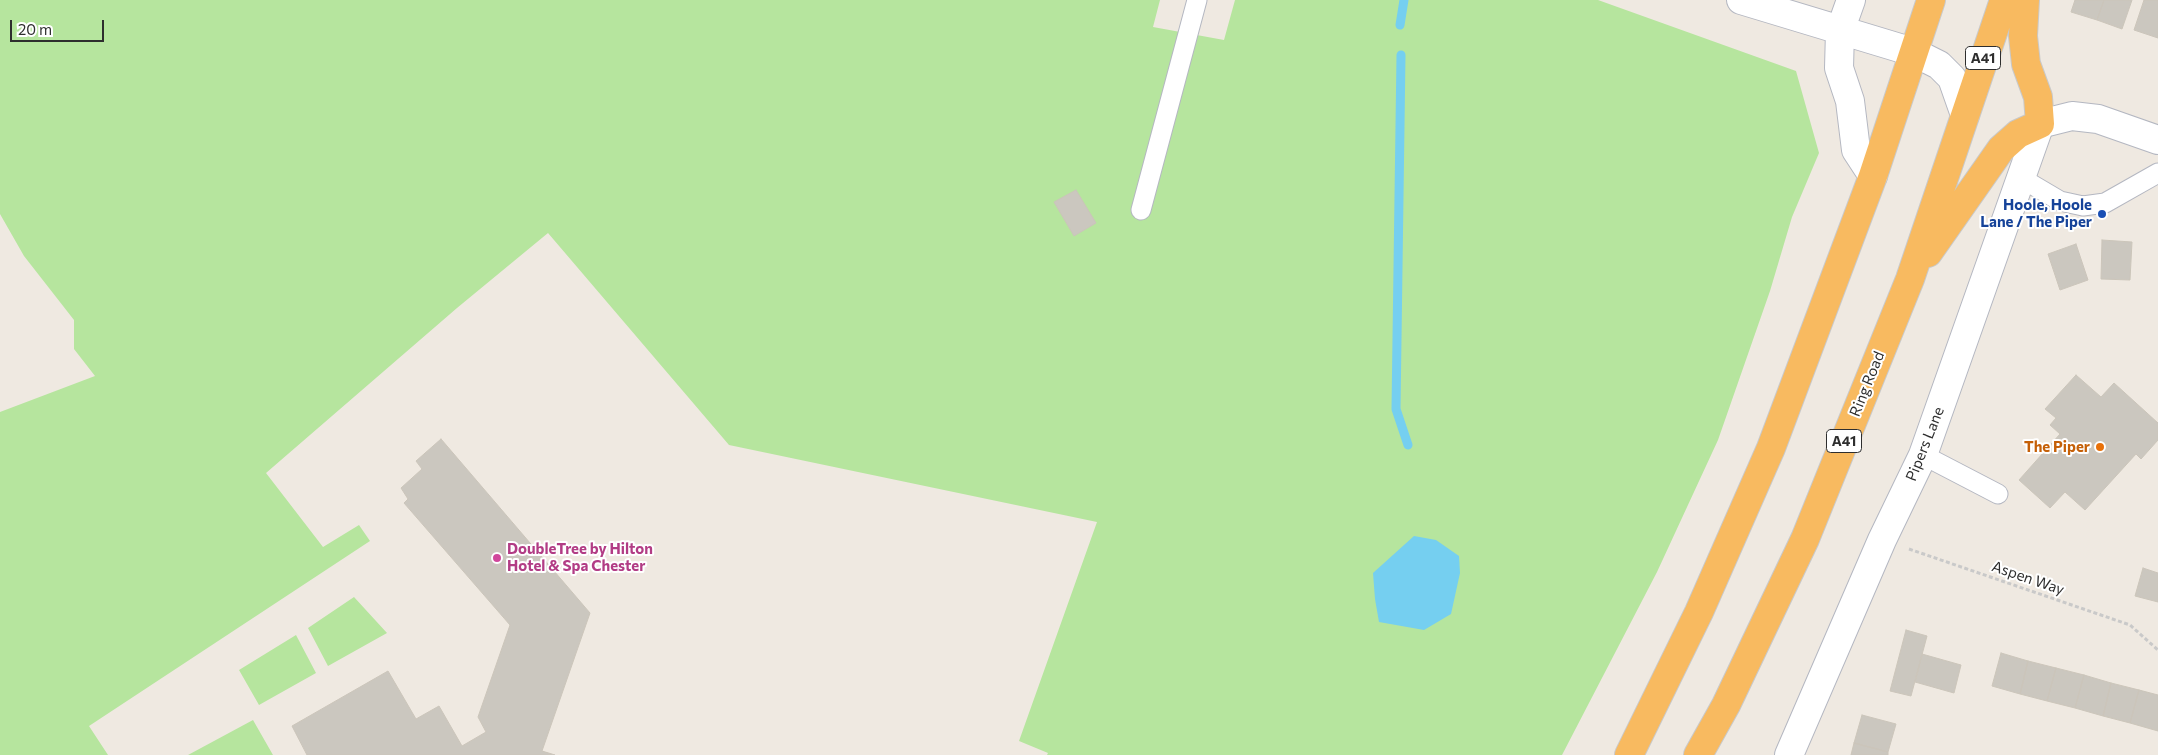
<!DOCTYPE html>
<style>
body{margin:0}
#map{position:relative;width:2158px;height:755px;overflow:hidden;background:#efe9e1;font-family:Commissioner,sans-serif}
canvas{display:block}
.scale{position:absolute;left:10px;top:20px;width:94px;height:22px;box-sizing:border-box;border:2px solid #2e2e2e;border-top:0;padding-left:6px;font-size:15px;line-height:18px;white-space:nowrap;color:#2e2e2e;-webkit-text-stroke:4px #fff;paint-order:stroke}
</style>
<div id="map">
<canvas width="2158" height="755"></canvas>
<div class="scale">20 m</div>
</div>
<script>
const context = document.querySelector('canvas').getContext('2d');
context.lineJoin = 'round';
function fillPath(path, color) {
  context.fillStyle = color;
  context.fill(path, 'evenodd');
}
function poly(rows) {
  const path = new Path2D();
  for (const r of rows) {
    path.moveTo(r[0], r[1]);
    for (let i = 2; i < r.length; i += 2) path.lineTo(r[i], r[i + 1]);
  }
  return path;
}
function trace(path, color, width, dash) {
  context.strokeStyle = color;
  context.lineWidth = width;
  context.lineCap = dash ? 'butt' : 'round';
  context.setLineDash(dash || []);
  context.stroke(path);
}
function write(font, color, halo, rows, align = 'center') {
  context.font = font + ' Commissioner,sans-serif';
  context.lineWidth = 4;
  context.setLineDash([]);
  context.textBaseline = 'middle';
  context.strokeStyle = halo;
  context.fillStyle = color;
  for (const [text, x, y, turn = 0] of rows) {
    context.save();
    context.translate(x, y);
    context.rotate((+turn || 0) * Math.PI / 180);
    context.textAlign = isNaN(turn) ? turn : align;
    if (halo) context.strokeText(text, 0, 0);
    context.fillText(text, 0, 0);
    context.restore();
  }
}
fillPath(poly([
 [0,0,1160,0,1153,27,1224,40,1235,0,1598,0,1796,71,1819,153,1792,217,1770,291,1718,440,1657,572,1562,755,1047,755,1048,753,1019,741,1097,522,729,445,548,233,457,308,266,473,323,547,359,525,370,541,89,726,108,755,0,755,0,412,95,376,74,349,74,320,24,256,0,214],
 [354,597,387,633,328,666,308,628],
 [296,635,316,673,259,705,239,670],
 [253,720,273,755,188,755]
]), '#b6e59e');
fillPath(poly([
 [1414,536,1436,540,1459,556,1460,573,1451,614,1424,630,1379,622,1375,599,1373,573]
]), '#75cff0');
trace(poly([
 [1400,25,1404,0],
 [1401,55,1396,409,1408,445]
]), '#75cff0', 9);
const building = poly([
 [2075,0,2104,0,2097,20,2071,12,2075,0],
 [2104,0,2132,0,2122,29,2097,20,2104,0],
 [2144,0,2158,0,2158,38,2134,30,2144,0],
 [1076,190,1096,223,1074,236,1054,202,1076,190],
 [2102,240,2132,242,2130,280,2101,279,2102,240],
 [2076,244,2088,280,2060,290,2048,254,2076,244],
 [2076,375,2101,397,2114,383,2158,423,2158,440,2141,459,2136,454,2085,510,2065,492,2050,508,2019,480,2060,434,2050,425,2056,418,2045,409,2076,375],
 [441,439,590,613,542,751,555,755,307,755,292,726,388,671,416,719,439,706,462,746,486,732,478,717,510,625,404,503,408,499,401,488,422,469,416,461,441,439],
 [2143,568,2158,573,2158,602,2135,596,2143,568],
 [1906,630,1927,636,1911,696,1890,691,1906,630],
 [2001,653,2028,661,2020,694,1992,686,2001,653],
 [1922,654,1961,665,1954,693,1915,682,1922,654],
 [2028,661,2056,668,2047,701,2020,694,2028,661],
 [2056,668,2084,675,2075,708,2047,701,2056,668],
 [2084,675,2111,683,2103,716,2075,708,2084,675],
 [2111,683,2139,690,2130,723,2103,716,2111,683],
 [2139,690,2158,695,2158,731,2130,723,2139,690],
 [1862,715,1896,724,1888,752,1854,743,1862,715],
 [1854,743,1888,752,1888,755,1851,755,1854,743]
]);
fillPath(building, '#cbc7bf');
trace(building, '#cbc5ba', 1);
const service = poly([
 [2021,178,2060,201,2083,206,2105,203,2158,173],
 [1141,210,1197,0],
 [1923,455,1998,494]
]);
const minor = poly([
 [1789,755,1882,540,1923,455,2040,124]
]);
const tertiary = poly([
 [1741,0,1913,52,1939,65,1952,78,1965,115],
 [1851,0,1840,31,1839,68,1850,101,1856,150,1873,176],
 [2040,124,2072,116,2098,119,2158,140]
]);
const trunk = poly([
 [1928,253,2001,149,2018,134,2040,124,2038,97,2026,64,2023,36,2025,0],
 [1629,755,1699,612,1771,448,1873,176,1931,0],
 [1698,755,1726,705,1805,539,1910,279,2004,0]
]);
trace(service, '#b4b7c1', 21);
trace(minor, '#b4b7c1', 30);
trace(tertiary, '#b4b7c1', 30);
trace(trunk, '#c9c9c9', 30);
trace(poly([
 [1909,549,2130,625,2158,650]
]), '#c9c9c9', 3, [4, 2.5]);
trace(service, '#fff', 19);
trace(minor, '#fff', 28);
trace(tertiary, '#fff', 28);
trace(trunk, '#f8ba60', 28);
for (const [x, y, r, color] of [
 [2102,214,5,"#1a4fb4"],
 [2100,447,5,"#e8710a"],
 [497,558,5,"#d1479c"]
]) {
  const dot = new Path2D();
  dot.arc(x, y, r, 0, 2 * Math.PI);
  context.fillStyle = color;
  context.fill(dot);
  trace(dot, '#fff', 2);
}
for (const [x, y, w] of [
 [1983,58,35],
 [1844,441,35]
]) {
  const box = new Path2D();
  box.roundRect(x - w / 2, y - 11.5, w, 23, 4);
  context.fillStyle = '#fff';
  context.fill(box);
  trace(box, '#2e2e2e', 1);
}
write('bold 14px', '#2e2e2e', null, [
 ["A41",1983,58],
 ["A41",1844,441]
]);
write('bold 15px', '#164399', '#fff', [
 ["Hoole, Hoole",2092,205],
 ["Lane / The Piper",2092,222]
], 'right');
write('15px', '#2e2e2e', '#fff', [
 ["Ring Road",1867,384,-68],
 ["Pipers Lane",1925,444,-68],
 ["Aspen Way",2028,578,19]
]);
write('bold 15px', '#c56008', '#fff', [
 ["The Piper",2090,447]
], 'right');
write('bold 15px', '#b23c85', '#fff', [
 ["DoubleTree by Hilton",507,549],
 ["Hotel & Spa Chester",507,566]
], 'left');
</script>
